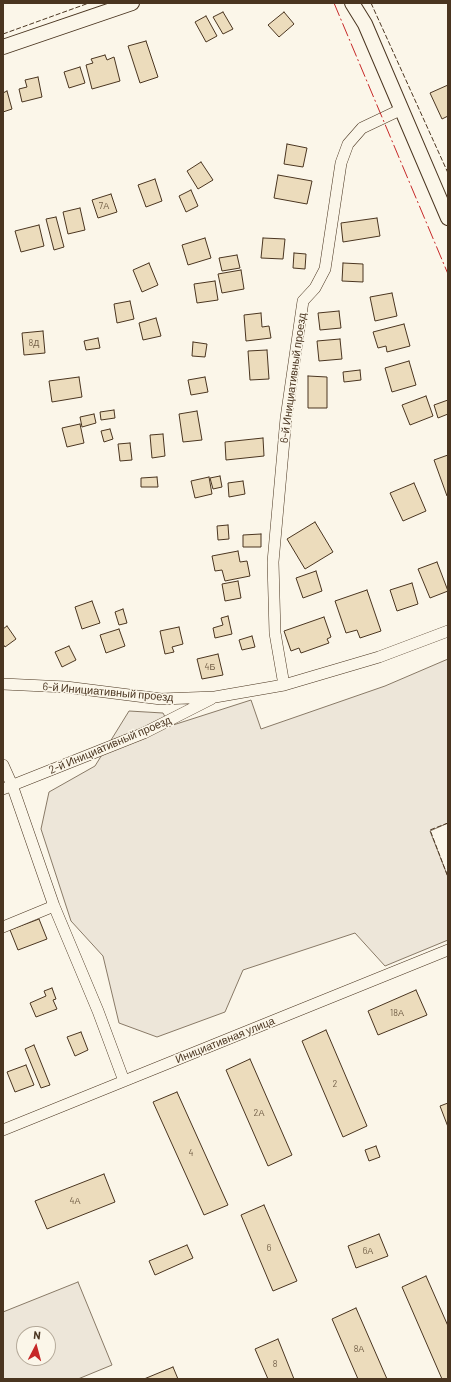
<!DOCTYPE html>
<meta charset="utf-8">
<style>
body{margin:0}
#map{position:relative;width:451px;height:1382px;overflow:hidden;background:#fbf6e9;font-family:Barlow,sans-serif}
canvas{display:block}
.frame{position:absolute;inset:0;border:4px solid #4a3520;pointer-events:none}
.north{position:absolute;left:16px;top:1326px;width:40px;height:40px;box-sizing:border-box;background:#fbf6e9;border:1px solid #b4a999;border-radius:50%;rotate:6deg;font-size:11px;font-weight:700;line-height:16px;text-align:center;color:#4a3520}
.north::after{content:'';display:block;margin:auto;width:14px;height:18px;background:#c62828;clip-path:polygon(50% 0,100% 100%,50% 72%,0 100%)}
</style>
<div id="map">
<canvas width="451" height="1382"></canvas>
<div class="frame"></div>
<div class="north">N</div>
</div>
<script>
const context = document.querySelector('canvas').getContext('2d');
context.lineJoin = 'round';
function fillPath(path, color) {
  context.fillStyle = color;
  context.fill(path, 'evenodd');
}
function poly(rows) {
  const path = new Path2D();
  for (const r of rows) {
    path.moveTo(r[0], r[1]);
    for (let i = 2; i < r.length; i += 2) path.lineTo(r[i], r[i + 1]);
  }
  return path;
}
function trace(path, color, width, dash) {
  context.strokeStyle = color;
  context.lineWidth = width;
  context.lineCap = dash ? 'butt' : 'round';
  context.setLineDash(dash || []);
  context.stroke(path);
}
function write(font, color, halo, rows, align = 'center') {
  context.font = font + ' Barlow,sans-serif';
  context.lineWidth = 3;
  context.setLineDash([]);
  context.textBaseline = 'middle';
  context.strokeStyle = halo;
  context.fillStyle = color;
  for (const [text, x, y, turn = 0] of rows) {
    context.save();
    context.translate(x, y);
    context.rotate((+turn || 0) * Math.PI / 180);
    context.textAlign = isNaN(turn) ? turn : align;
    if (halo) context.strokeText(text, 0, 0);
    context.fillText(text, 0, 0);
    context.restore();
  }
}
const green = poly([
 [448,659,448,823,430,831,448,877,448,940,385,966,355,933,243,970,225,1012,157,1037,119,1023,103,956,71,921,41,829,49,792,95,766,129,711,163,713,170,726,251,700,261,729,385,686,448,659],
 [78,1282,112,1365,78,1379,3,1379,3,1312,78,1282],
 [24,1334,48,1334,48,1358,24,1358,24,1334]
]);
fillPath(green, '#ede6d9');
trace(green, '#887966', 1);
const building = poly([
 [223,12,233,29,223,34,213,17,223,12],
 [284,12,294,24,279,37,268,25,284,12],
 [206,16,217,36,206,42,195,22,206,16],
 [146,41,158,77,140,83,128,46,146,41],
 [105,55,107,60,114,57,120,81,92,89,86,65,93,63,91,59,105,55],
 [80,67,85,83,69,88,64,72,80,67],
 [38,77,42,97,22,102,19,89,27,87,25,80,38,77],
 [448,85,448,116,442,119,430,93,448,85],
 [7,91,12,109,3,112,3,93,7,91],
 [287,144,307,148,303,167,284,164,287,144],
 [201,162,213,180,198,189,187,171,201,162],
 [278,175,312,181,307,204,274,198,278,175],
 [155,179,162,201,146,207,138,185,155,179],
 [191,190,198,206,186,212,179,196,191,190],
 [111,194,117,212,98,218,92,200,111,194],
 [80,208,85,230,68,234,63,212,80,208],
 [56,217,64,247,54,250,46,219,56,217],
 [377,218,380,236,343,242,341,223,377,218],
 [39,225,44,246,21,252,15,231,39,225],
 [205,238,211,258,188,265,182,245,205,238],
 [263,238,285,239,283,259,261,258,263,238],
 [294,253,306,254,305,269,293,268,294,253],
 [237,255,240,268,222,271,219,258,237,255],
 [149,263,158,285,142,292,133,270,149,263],
 [343,263,363,264,363,282,342,281,343,263],
 [241,270,244,289,222,293,218,274,241,270],
 [215,281,218,300,197,303,194,284,215,281],
 [392,293,397,316,375,321,370,297,392,293],
 [130,301,134,319,117,323,114,304,130,301],
 [339,311,341,328,320,330,318,313,339,311],
 [261,313,262,327,269,326,271,338,246,341,244,315,261,313],
 [156,318,161,336,143,340,139,323,156,318],
 [404,324,410,346,387,352,386,346,378,348,373,332,404,324],
 [43,331,45,353,24,355,22,333,43,331],
 [98,338,100,348,86,350,84,341,98,338],
 [340,339,342,359,319,361,317,341,340,339],
 [193,342,207,344,205,357,192,356,193,342],
 [267,350,269,379,250,380,248,351,267,350],
 [409,361,416,385,392,392,385,368,409,361],
 [360,370,361,380,344,382,343,372,360,370],
 [308,376,327,377,327,408,308,408,308,376],
 [79,377,82,397,52,402,49,381,79,377],
 [205,377,208,392,191,395,188,380,205,377],
 [426,396,433,416,410,425,402,405,426,396],
 [448,400,448,414,438,418,434,405,448,400],
 [114,410,115,418,101,420,100,412,114,410],
 [197,411,202,440,183,442,179,414,197,411],
 [94,414,96,423,82,427,80,417,94,414],
 [80,424,84,443,67,447,62,428,80,424],
 [110,429,113,439,104,442,101,431,110,429],
 [163,434,165,456,152,458,150,435,163,434],
 [263,438,264,456,226,460,225,442,263,438],
 [130,443,132,460,120,461,118,444,130,443],
 [448,455,448,496,447,496,434,460,448,455],
 [220,476,222,487,213,489,210,478,220,476],
 [157,477,158,487,141,487,141,478,157,477],
 [209,477,212,494,195,498,191,481,209,477],
 [243,481,245,494,229,497,228,483,243,481],
 [414,483,426,511,403,521,390,493,414,483],
 [315,522,333,552,305,569,287,539,315,522],
 [228,525,229,539,218,540,217,526,228,525],
 [261,534,261,547,243,547,243,535,261,534],
 [238,551,240,562,247,561,250,576,225,581,222,570,215,571,212,556,238,551],
 [437,562,448,591,430,598,418,569,437,562],
 [316,571,322,591,303,598,296,578,316,571],
 [238,581,241,598,225,601,222,584,238,581],
 [412,583,418,604,397,611,390,590,412,583],
 [367,590,381,631,360,638,357,630,346,633,335,601,367,590],
 [92,601,100,623,82,629,75,607,92,601],
 [123,609,127,623,119,625,115,612,123,609],
 [228,616,232,634,215,638,213,628,223,625,221,618,228,616],
 [324,617,331,637,327,639,329,643,301,653,299,648,291,651,284,631,324,617],
 [7,626,16,639,5,647,3,644,3,629,7,626],
 [179,627,183,644,172,647,174,652,165,654,160,631,179,627],
 [119,629,125,646,106,653,100,635,119,629],
 [252,636,255,647,242,650,239,640,252,636],
 [69,646,76,660,62,667,55,652,69,646],
 [218,654,223,675,202,679,197,659,218,654],
 [39,919,47,939,18,950,10,930,39,919],
 [52,988,56,999,53,1000,57,1009,36,1017,30,1003,46,996,44,991,52,988],
 [416,990,427,1015,378,1035,368,1011,416,990],
 [326,1030,367,1126,343,1137,302,1041,326,1030],
 [81,1032,88,1050,75,1056,67,1037,81,1032],
 [34,1045,50,1085,41,1088,25,1049,34,1045],
 [250,1059,292,1155,268,1166,226,1070,250,1059],
 [26,1065,34,1085,15,1092,7,1072,26,1065],
 [177,1092,228,1205,204,1215,153,1102,177,1092],
 [448,1103,448,1127,440,1106,448,1103],
 [376,1146,380,1157,369,1161,365,1150,376,1146],
 [104,1174,115,1202,47,1229,35,1201,104,1174],
 [264,1205,297,1281,273,1291,241,1215,264,1205],
 [379,1234,388,1256,356,1268,348,1246,379,1234],
 [187,1245,193,1258,155,1275,149,1261,187,1245],
 [426,1276,448,1326,448,1379,442,1379,402,1287,426,1276],
 [356,1308,387,1379,358,1379,332,1319,356,1308],
 [278,1339,294,1379,268,1379,255,1349,278,1339],
 [173,1367,178,1379,144,1379,173,1367]
]);
fillPath(building, '#ecdcbc');
trace(building, '#4a3520', 1);
const minor = poly([
 [3,684,66,687,161,699,215,697,284,685,379,657,448,631],
 [284,685,275,633,273,562,286,418,303,301,315,288,325,269,341,163,348,144,362,128,402,109],
 [3,765,12,785,54,906,98,1011,124,1081],
 [3,789,144,733,211,699],
 [3,927,54,906],
 [3,1130,448,950]
]);
const tertiary = poly([
 [352,3,365,24,448,218],
 [3,47,132,3]
]);
trace(minor, '#4a3520', 12);
trace(tertiary, '#4a3520', 16);
trace(minor, '#fbf6e9', 11);
trace(tertiary, '#fbf6e9', 14);
trace(poly([
 [371,3,448,173],
 [3,34,89,3],
 [448,823,430,830,448,877]
]), '#4a3520', 1, [5, 2]);
trace(poly([
 [334,3,448,274]
]), '#c62828', 1, [14, 3, 2, 3]);
write('9px', '#725f47', null, [
 ["7А",104,206],
 ["8Д",34,343],
 ["4Б",210,667],
 ["18А",397,1013],
 ["2",335,1084],
 ["2А",259,1113],
 ["4",191,1153],
 ["4А",75,1201],
 ["6",269,1248],
 ["6А",368,1251],
 ["8А",359,1349],
 ["8",275,1364]
]);
write('11px', '#4a3520', '#fbf6e9', [
 ["6-й Инициативный проезд",293,378,-82],
 ["6-й Инициативный проезд",108,692,5],
 ["2-й Инициативный проезд",110,745,-23],
 ["Инициативная улица",225,1040,-22]
]);
</script>
